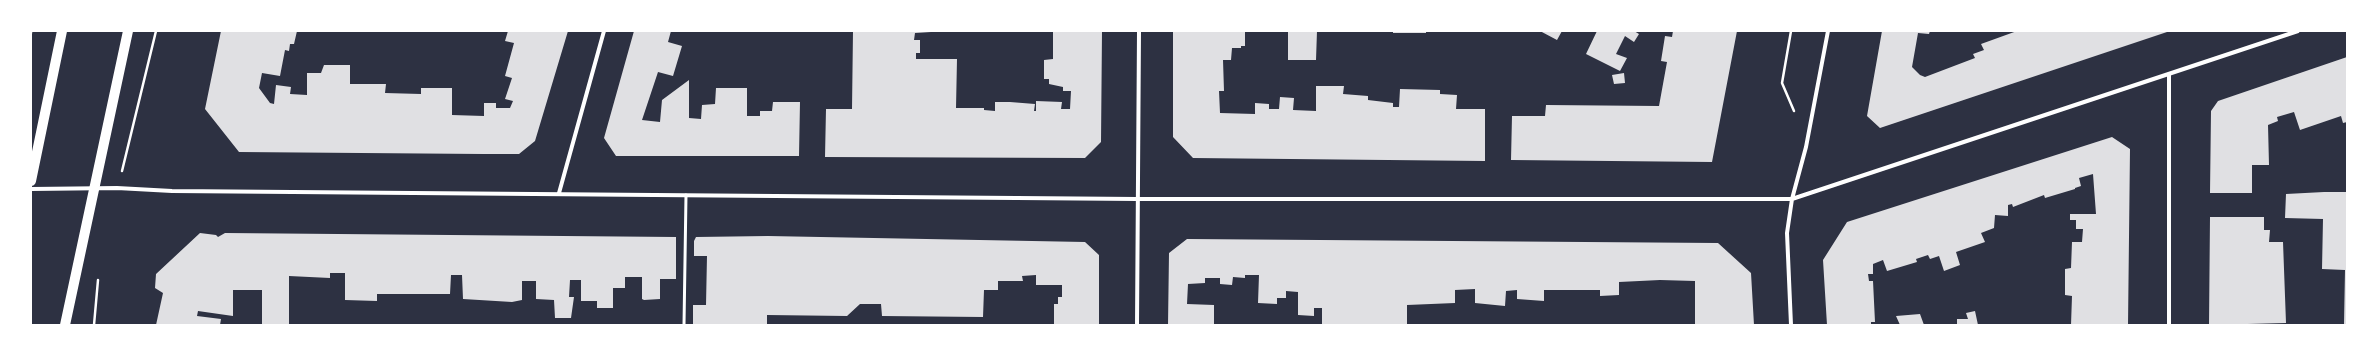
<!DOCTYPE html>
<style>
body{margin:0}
#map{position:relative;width:2378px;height:356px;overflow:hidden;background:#2d3142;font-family:"Exo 2",sans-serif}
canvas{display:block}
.frame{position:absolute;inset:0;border:32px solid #fff;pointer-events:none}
</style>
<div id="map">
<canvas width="2378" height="356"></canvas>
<div class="frame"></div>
</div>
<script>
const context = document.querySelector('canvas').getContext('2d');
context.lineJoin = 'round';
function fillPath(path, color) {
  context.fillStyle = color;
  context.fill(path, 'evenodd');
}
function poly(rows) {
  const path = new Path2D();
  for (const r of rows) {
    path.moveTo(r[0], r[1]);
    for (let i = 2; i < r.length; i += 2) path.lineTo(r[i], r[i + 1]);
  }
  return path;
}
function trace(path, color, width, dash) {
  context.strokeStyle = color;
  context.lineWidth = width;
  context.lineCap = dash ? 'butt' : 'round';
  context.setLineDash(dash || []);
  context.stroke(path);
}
fillPath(poly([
 [221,31,297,31,294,44,290,44,289,51,285,50,280,76,262,73,259,88,270,103,274,104,276,85,291,87,290,94,307,95,307,73,321,73,324,65,350,65,350,84,386,84,385,93,421,94,421,88,452,88,452,115,484,116,484,103,496,103,496,108,510,108,513,101,505,99,512,78,505,76,514,43,505,41,508,31,568,31,535,141,519,154,483,154,239,152,205,109],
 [634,31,671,31,668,42,682,46,673,76,658,72,642,120,660,122,662,100,689,80,689,118,701,119,702,105,715,104,716,88,747,88,747,116,760,116,760,111,772,111,773,102,800,102,799,156,616,156,604,138],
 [853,31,947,31,915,33,914,40,920,40,920,53,916,53,916,59,957,59,956,108,984,108,984,110,995,111,995,102,1010,102,1035,104,1034,111,1036,111,1036,101,1062,102,1061,109,1070,109,1071,91,1063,91,1063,87,1049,84,1049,79,1044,79,1044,60,1053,59,1053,31,1102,31,1101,142,1085,158,825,157,826,109,852,109],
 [1173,31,1245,31,1245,46,1241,46,1241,48,1232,48,1231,60,1223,60,1224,91,1219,91,1220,113,1255,114,1255,103,1269,104,1269,109,1279,109,1280,97,1294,98,1293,110,1316,111,1316,86,1344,86,1343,94,1368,96,1368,100,1393,103,1393,107,1399,107,1400,89,1440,90,1440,94,1457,95,1456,109,1485,109,1485,161,1193,158,1173,137],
 [1288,31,1317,31,1316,60,1288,60],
 [1393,31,1426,31,1426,33,1393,33],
 [1540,31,1562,31,1557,40],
 [1597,31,1634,31,1639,34,1634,42,1625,36,1616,54,1627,58,1620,71,1586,54],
 [1673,31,1737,31,1712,162,1511,160,1512,116,1545,116,1546,105,1659,106,1667,62,1661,61,1665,36,1672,37],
 [1882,31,1930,31,1929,34,1918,33,1912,67,1920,75,1925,77,1975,58,1973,54,1984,50,1981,44,2017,31,2170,31,1880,128,1867,116],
 [2347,57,2347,122,2343,123,2341,116,2300,130,2294,112,2277,117,2278,121,2268,125,2269,165,2252,165,2252,193,2210,193,2211,111,2218,101],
 [1624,73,1625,83,1614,84,1612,75],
 [2112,137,2130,149,2128,325,2071,325,2072,296,2065,295,2065,269,2071,268,2072,242,2082,242,2083,229,2076,229,2076,220,2070,220,2070,214,2096,214,2093,174,2079,178,2081,186,2075,188,2075,189,2045,198,2044,195,2013,207,2012,204,2008,205,2008,216,1995,215,1994,228,1981,233,1985,242,1956,252,1960,265,1944,271,1939,256,1930,259,1928,255,1916,259,1917,262,1887,271,1883,260,1873,264,1873,274,1868,274,1869,281,1873,281,1875,322,1871,322,1871,325,1827,325,1823,260,1847,222],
 [2324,192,2347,192,2347,325,2344,325,2345,270,2322,269,2323,219,2285,218,2286,194],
 [2210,217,2264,217,2264,230,2270,230,2269,242,2283,242,2286,323,2209,325],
 [200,233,216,235,218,237,225,233,676,237,676,279,660,279,660,299,644,300,642,299,642,277,625,277,625,288,613,288,613,308,597,308,597,301,581,301,581,280,570,280,569,297,574,297,571,318,555,318,554,300,536,299,536,281,522,281,522,300,512,302,463,299,462,275,451,275,450,294,377,294,377,301,345,300,345,273,330,273,330,278,289,276,289,325,262,325,262,290,233,290,233,316,198,311,197,316,221,319,220,325,156,325,163,293,155,288,156,274],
 [768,236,1085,242,1099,255,1099,325,1054,325,1054,304,1058,304,1058,297,1062,297,1062,285,1036,285,1036,275,1022,276,1023,281,998,281,998,290,984,290,983,317,882,316,881,304,860,304,847,316,767,315,767,325,693,325,693,305,706,305,707,256,694,256,694,241,696,237],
 [1187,239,1718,243,1751,273,1754,325,1695,325,1695,281,1660,280,1619,282,1619,295,1600,296,1600,290,1544,290,1544,301,1517,299,1517,290,1506,291,1505,306,1475,303,1475,289,1455,290,1455,303,1407,305,1407,324,1322,325,1322,308,1314,308,1314,316,1298,315,1298,292,1286,291,1286,298,1277,298,1277,304,1258,303,1259,275,1245,275,1245,278,1233,277,1232,285,1220,284,1220,278,1205,278,1205,283,1188,284,1187,304,1214,305,1214,325,1168,325,1169,253],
 [1975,311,1978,325,1957,325,1957,319,1968,319,1966,313],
 [1920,314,1924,325,1900,325,1896,316]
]), '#e0e0e3');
trace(poly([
 [1791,31,1782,83,1794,111],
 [31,33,31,31],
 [122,171,156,31],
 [94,325,98,280]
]), '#fff', 2.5);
trace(poly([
 [684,325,686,195]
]), '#fff', 3);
trace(poly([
 [31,189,117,188,172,191,1137,199,1792,199,2298,31],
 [559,193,604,31],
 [1137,325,1139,31],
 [1791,325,1787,233,1792,199,1806,147,1828,31],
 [2169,325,2169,74]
]), '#fff', 4);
trace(poly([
 [31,181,62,31],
 [65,325,128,31]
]), '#fff', 10);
</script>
